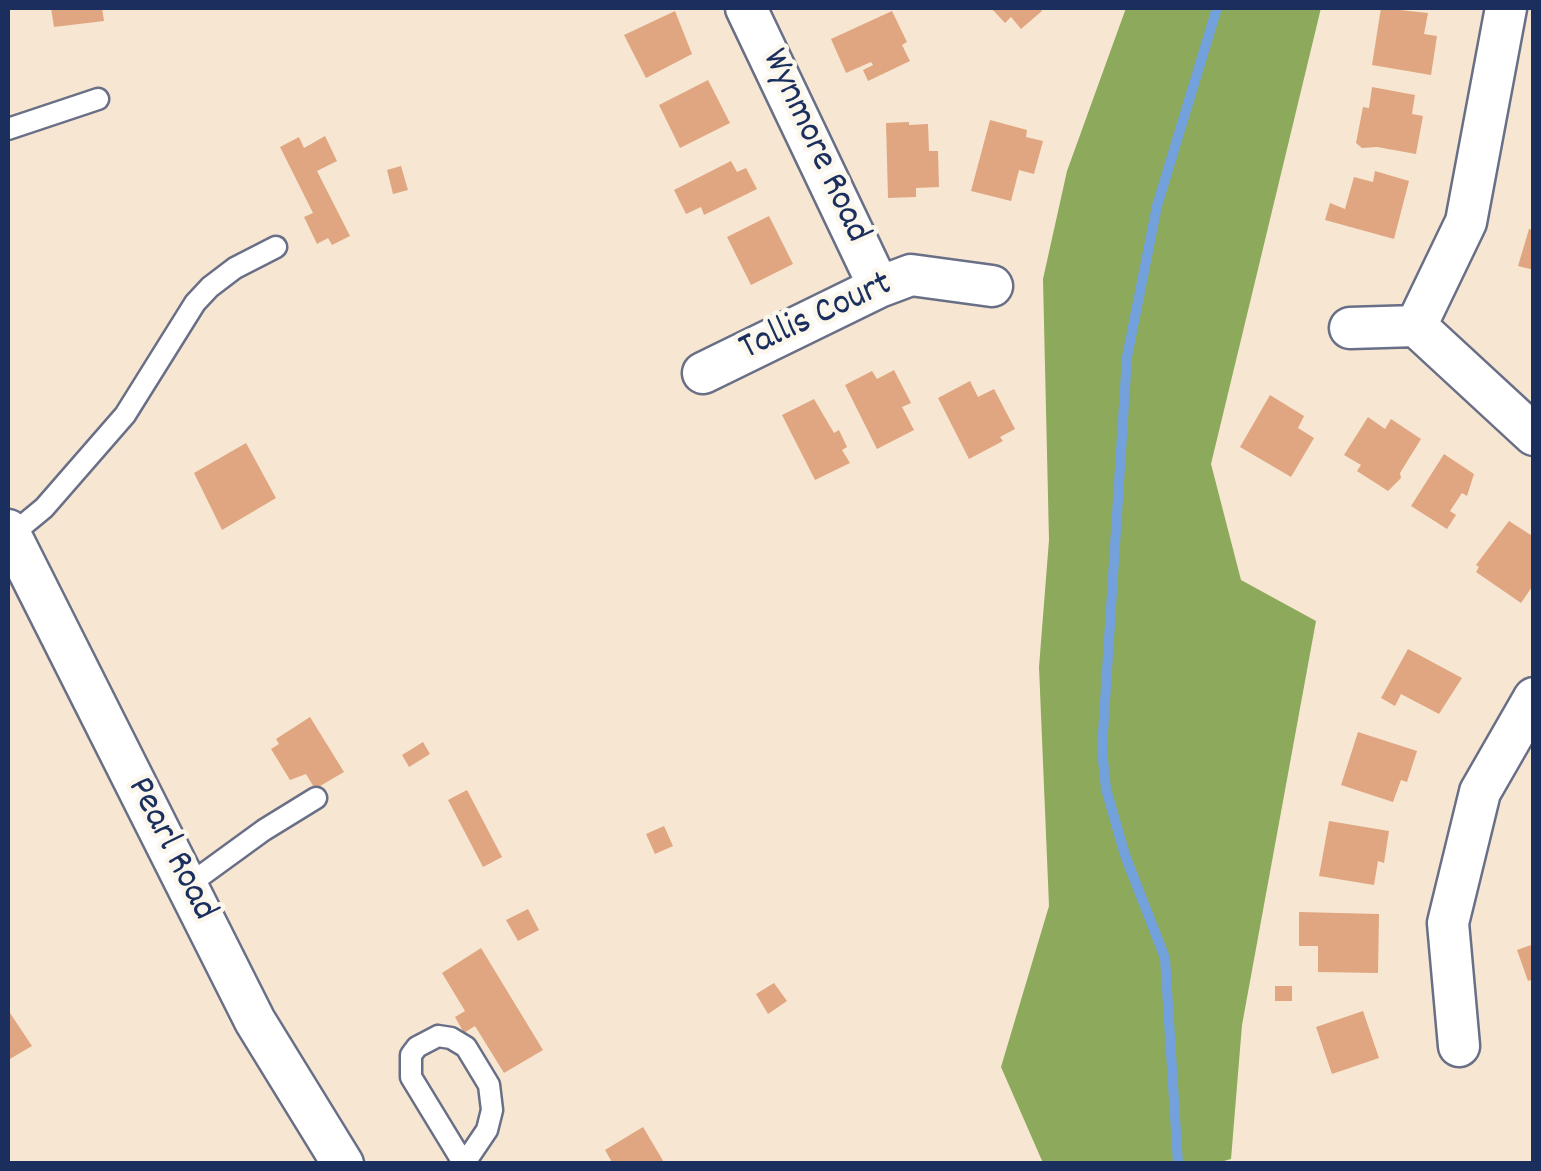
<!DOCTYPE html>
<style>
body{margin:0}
#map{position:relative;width:1541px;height:1171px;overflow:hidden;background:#f7e7d2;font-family:Dekko,sans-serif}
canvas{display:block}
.frame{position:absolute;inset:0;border:10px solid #1b2f5e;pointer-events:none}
</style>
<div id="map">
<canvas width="1541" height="1171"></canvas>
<div class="frame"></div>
</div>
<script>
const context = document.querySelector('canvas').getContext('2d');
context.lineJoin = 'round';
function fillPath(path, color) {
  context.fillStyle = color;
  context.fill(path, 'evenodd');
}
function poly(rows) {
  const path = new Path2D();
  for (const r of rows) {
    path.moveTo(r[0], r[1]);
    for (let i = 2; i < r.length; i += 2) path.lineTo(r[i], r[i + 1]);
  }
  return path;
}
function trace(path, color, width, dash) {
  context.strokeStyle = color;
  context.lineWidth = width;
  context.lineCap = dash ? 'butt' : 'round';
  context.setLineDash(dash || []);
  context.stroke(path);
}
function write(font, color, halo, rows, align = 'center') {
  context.font = font + ' Dekko,sans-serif';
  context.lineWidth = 9;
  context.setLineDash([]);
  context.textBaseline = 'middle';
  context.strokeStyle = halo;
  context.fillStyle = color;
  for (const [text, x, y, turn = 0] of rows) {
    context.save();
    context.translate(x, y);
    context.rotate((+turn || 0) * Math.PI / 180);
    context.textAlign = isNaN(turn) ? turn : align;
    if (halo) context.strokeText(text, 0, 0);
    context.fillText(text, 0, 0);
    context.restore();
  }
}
fillPath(poly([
 [1126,8,1321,8,1211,464,1241,580,1316,621,1242,1025,1231,1159,1217,1163,1043,1163,1001,1067,1049,906,1039,667,1049,540,1043,279,1067,171]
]), '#8da95b');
trace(poly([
 [1178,1164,1165,958,1125,855,1106,789,1102,749,1127,357,1157,206,1217,8]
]), '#72a1dc', 10);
fillPath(poly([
 [51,8,102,8,104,21,54,27],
 [991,8,1039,8,1042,11,1021,29,1011,17,1005,23],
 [1381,8,1428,13,1424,34,1437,36,1431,75,1372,65],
 [675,11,692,54,646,78,624,35],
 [892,11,907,42,902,45,910,61,868,81,863,70,873,65,871,62,846,73,831,39],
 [708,80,730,123,680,148,659,105],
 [1372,87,1415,95,1412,114,1423,116,1416,154,1377,147,1362,148,1356,143,1363,107,1369,108],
 [990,120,1027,130,1026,137,1043,141,1034,174,1019,170,1011,201,971,191],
 [909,122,909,125,928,124,929,151,938,151,939,187,916,188,916,197,888,198,886,123],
 [325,136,337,161,317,171,350,236,332,245,328,238,317,244,304,217,313,213,280,147,299,137,304,148],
 [731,161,737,172,746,168,757,189,704,215,701,207,686,214,674,190],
 [401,166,408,190,393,194,387,170],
 [1375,171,1409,181,1394,239,1325,220,1330,203,1345,209,1354,177,1373,182],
 [769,216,793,264,751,285,727,237],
 [1529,229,1534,230,1534,270,1518,266],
 [894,370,911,403,902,407,914,430,877,449,845,385,872,371,877,379],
 [970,381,978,397,994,389,1015,429,1000,437,1003,441,969,459,938,398],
 [1270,395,1304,416,1298,428,1314,438,1291,477,1240,447],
 [814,399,834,433,839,430,847,447,842,450,850,463,815,480,782,415],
 [1368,417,1385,429,1391,419,1421,439,1400,473,1401,478,1388,491,1357,471,1361,465,1344,455],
 [246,443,276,498,222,530,194,473],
 [1444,454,1474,474,1467,496,1462,493,1450,511,1456,515,1447,529,1411,506],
 [1509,521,1534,537,1534,584,1521,603,1476,572,1479,567,1476,565],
 [1408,649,1462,678,1439,714,1401,694,1395,706,1381,698],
 [310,717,344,772,315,789,306,774,290,780,271,749,279,744,276,739],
 [1358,732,1417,751,1407,782,1401,780,1393,802,1341,785],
 [423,742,430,754,409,767,402,755],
 [467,790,502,857,483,867,448,800],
 [1329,821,1389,831,1384,863,1378,861,1374,885,1319,876],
 [664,826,673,846,655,854,646,834],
 [528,909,539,930,518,941,506,920],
 [1299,912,1379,914,1378,973,1318,972,1318,946,1299,946],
 [1534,944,1534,979,1528,981,1517,950],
 [481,948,543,1050,504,1073,475,1026,464,1033,455,1017,465,1011,442,973],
 [774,983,787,1001,768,1014,756,994],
 [1275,986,1292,986,1292,1001,1275,1001],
 [1363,1011,1379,1058,1332,1074,1316,1027],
 [10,1013,32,1046,8,1060,8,1015],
 [643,1127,665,1164,613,1164,605,1150]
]), '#e0a681');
const lane = poly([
 [8,129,98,99],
 [10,536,44,508,125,415,195,303,210,287,235,268,276,247],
 [187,886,264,830,316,798],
 [438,1036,451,1038,466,1047,489,1085,492,1110,487,1130,464,1164,411,1077,411,1055,417,1047,438,1036]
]);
const street = poly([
 [746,8,879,287],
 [1416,326,1466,222,1506,8],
 [1350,328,1416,326,1534,435],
 [703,373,879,287,911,275,992,286],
 [8,530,255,1021,343,1164],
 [1459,1046,1448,923,1480,792,1534,698]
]);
trace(lane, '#686f87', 25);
trace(street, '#686f87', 45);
trace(lane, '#fff', 20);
trace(street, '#fff', 40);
write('38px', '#1b2f5e', '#fbf7ec', [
 ["Wynmore Road",813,147,65],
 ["Tallis Court",817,319,-25],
 ["Pearl Road",169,850,63]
]);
</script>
